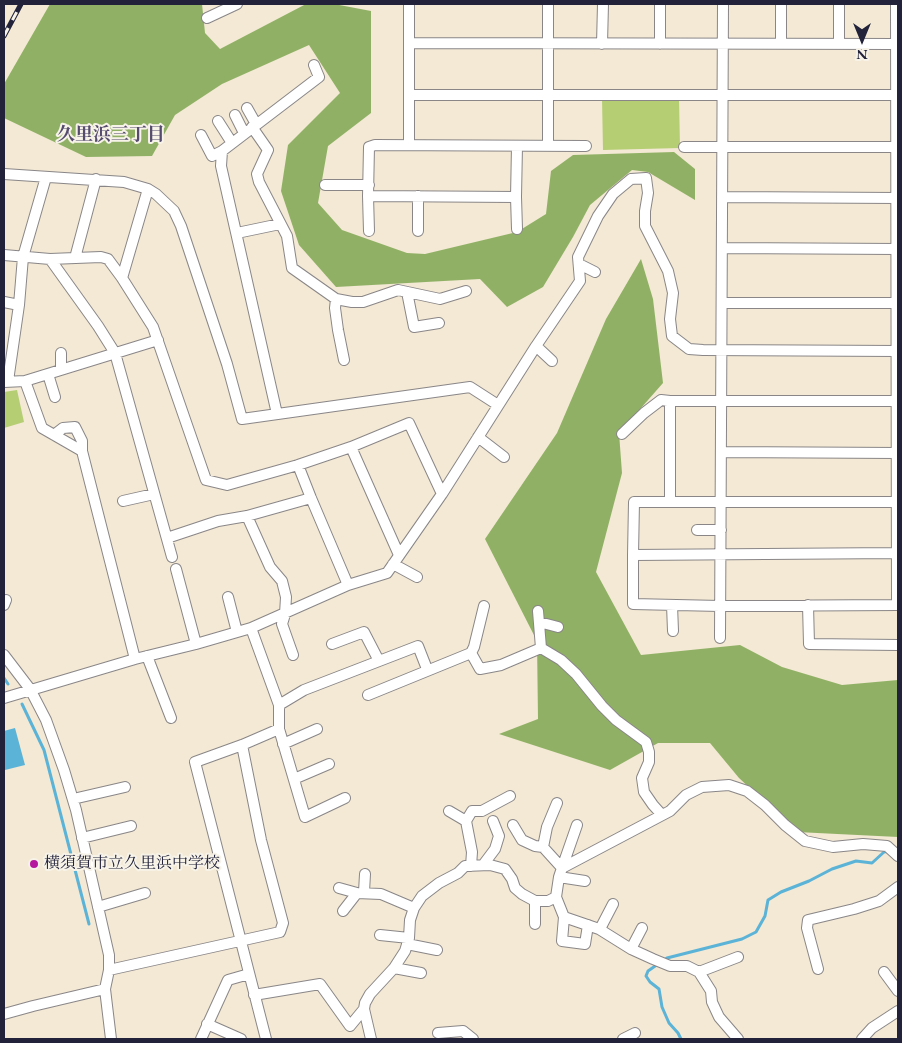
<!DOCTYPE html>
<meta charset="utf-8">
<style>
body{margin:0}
#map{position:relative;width:902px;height:1043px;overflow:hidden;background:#f3e9d4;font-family:"EB Garamond",serif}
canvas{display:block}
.frame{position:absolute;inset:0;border:5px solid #22223b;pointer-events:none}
.north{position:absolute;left:837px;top:15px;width:50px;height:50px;-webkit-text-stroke:4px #f7f3e8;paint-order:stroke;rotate:180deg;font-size:14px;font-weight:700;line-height:20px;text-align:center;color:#22223b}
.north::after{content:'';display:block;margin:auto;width:18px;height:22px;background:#22223b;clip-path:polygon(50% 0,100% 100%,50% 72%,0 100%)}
</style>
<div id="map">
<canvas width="902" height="1043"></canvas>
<div class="frame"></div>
<div class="north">N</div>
</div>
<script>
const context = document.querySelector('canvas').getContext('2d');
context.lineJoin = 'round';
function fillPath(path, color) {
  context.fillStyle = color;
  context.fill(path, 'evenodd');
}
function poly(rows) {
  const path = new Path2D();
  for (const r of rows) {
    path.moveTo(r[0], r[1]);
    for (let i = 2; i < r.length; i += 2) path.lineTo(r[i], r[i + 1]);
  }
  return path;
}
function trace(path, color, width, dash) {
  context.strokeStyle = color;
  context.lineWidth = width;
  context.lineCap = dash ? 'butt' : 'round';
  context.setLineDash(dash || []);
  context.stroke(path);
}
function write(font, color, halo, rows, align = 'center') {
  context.font = font + ' "EB Garamond","Noto Serif JP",serif';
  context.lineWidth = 4;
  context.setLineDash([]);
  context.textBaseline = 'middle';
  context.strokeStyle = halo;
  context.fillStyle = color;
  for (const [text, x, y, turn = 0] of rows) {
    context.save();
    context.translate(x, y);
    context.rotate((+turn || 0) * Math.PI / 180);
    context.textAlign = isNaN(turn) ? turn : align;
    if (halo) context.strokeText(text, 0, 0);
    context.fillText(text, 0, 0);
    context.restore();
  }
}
fillPath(poly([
 [602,98,679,99,680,148,603,150],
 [17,390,24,422,4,428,4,392]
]), '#b5ce73');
fillPath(poly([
 [50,4,202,4,205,33,220,49,306,4,334,4,371,11,371,113,328,146,318,203,342,230,407,253,425,254,517,232,546,214,551,171,573,155,674,152,695,169,695,200,648,172,632,170,590,205,573,237,543,287,507,307,480,279,336,287,299,245,281,191,288,145,340,93,309,45,222,84,175,115,152,156,86,157,4,118,4,84],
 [641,259,653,299,663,383,619,433,622,473,596,572,641,655,740,645,782,667,842,685,898,680,898,837,797,832,739,778,710,743,658,743,610,770,499,734,538,719,537,641,485,539,557,433,606,319]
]), '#90b165');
fillPath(poly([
 [15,728,25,765,5,770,4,763,4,731]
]), '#5bb3d8');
trace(poly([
 [4,678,8,684],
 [22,704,44,750,89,924],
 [663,961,667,958,742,939,756,932,765,916,768,900,781,892,809,881,832,869,856,861,872,863,884,852,889,851],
 [658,964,648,971,646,976,650,982,659,989,662,1007,669,1023,678,1033,681,1039]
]), '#5bb3d8', 3);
const minor = poly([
 [548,4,548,146],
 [781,4,781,44],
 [896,4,897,605],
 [207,18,237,4],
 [409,43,898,44],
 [602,44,603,4],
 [660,44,660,4],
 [839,44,839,4],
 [409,95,898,95],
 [247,108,256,124],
 [235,115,244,133],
 [218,121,232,143],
 [252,127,268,150,257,174,259,182,287,236,292,268,336,299,352,302,363,302,398,290,440,299,466,291],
 [201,135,212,156,222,151],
 [409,144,409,4],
 [517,146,516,197,368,196,369,147,375,145,586,146],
 [684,147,898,147],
 [4,174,124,182,148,189,156,194,174,211,181,226,227,364,242,419,470,387,498,405],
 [325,185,369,185],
 [368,196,369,231],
 [418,196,418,231],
 [516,197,517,229],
 [722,197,898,198],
 [237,233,280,224],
 [722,248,898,249],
 [4,255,50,259,101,257,108,259,122,278,153,327,206,480,227,485,298,465,351,447,409,423,442,494],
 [75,258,96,179],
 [50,259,98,326,115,353,172,557],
 [579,264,595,272],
 [122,278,148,189],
 [407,292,414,327,439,323],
 [336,299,335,308,338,330,344,360],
 [4,302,19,305],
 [722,303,898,303],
 [536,346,552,361],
 [61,370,61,353],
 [48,374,55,397],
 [8,381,19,305,23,257,46,177],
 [25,381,158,340],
 [4,382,25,381,42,428,82,451,135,659],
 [277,414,221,166,222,151,319,77,314,65],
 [622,434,644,413,661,400,670,401],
 [54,435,63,428,75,427,82,441,82,451],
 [478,437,504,457],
 [351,447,399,555],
 [721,452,898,453],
 [298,465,311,498,348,585],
 [123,501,154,494],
 [670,502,670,401,898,401],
 [898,502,634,502,633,555,633,604,720,606,898,605],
 [247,516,270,567,282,581,286,597,285,614,282,624,293,655],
 [697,530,721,530],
 [167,538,218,521,247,516,311,498],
 [633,555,897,553],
 [393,564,417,577],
 [176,569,196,644],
 [228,597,237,632],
 [4,605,6,600],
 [672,605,673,631],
 [808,605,809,644,898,645],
 [538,611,541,648],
 [539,622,558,627],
 [251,628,279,705,279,729,305,817,345,798],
 [720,638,723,4],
 [332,644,364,632,379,661],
 [471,653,480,669,501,665,541,648,561,660,576,674,602,706,616,720,646,742,649,752,649,762,642,778,644,792,653,805,662,815],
 [4,655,30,689,46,720,64,770,76,810,109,955,109,970,105,989,111,1039],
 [147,656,171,718],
 [368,695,471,653,474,647,484,606],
 [4,698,135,659,196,644,251,628,348,585,387,573,442,494,536,346,580,281,578,257,598,216,613,194,631,179,646,178,648,193,645,211,645,226,668,271,673,293,670,319,672,336,689,349,703,350,898,351],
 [279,705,304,690,418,646,427,669],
 [283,744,317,729],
 [294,779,329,764],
 [73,799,125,787],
 [557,803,547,827,543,847,562,868],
 [449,811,466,821],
 [513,825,522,840,535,846,543,847],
 [82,838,131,826],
 [483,865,495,849,499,836,493,821],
 [471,866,472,852,466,821,472,811,482,811,510,796],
 [562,868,577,825],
 [559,877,585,881],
 [339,888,357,893,381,894,414,908],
 [364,892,365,874],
 [556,897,564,917,599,929,631,949,653,959,670,966,687,966,699,972,711,991,712,1002,719,1017,738,1039],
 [98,907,145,893],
 [343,911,357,893],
 [564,917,562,941,585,944,588,925],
 [535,924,535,901],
 [600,929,613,904],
 [380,935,409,938],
 [407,944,437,950],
 [631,949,642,928],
 [394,968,421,973],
 [818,969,807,928,808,920,854,909,879,901,898,887],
 [109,970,280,932,283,923,261,840,242,745],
 [699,972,738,957],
 [884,972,898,991],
 [254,995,320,984,350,1026,364,1009],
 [4,1014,33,1006,105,989],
 [207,1024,241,1039],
 [438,1033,463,1031,473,1039],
 [201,1039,228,980,249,974],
 [266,1039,195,762,242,745,279,729],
 [371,1039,364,1009,365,1003,370,994,394,968,405,951,409,938,410,920,414,908,422,896,439,883,458,873,465,866,490,865,505,869,512,879,515,888,522,894,535,901,548,901,556,897,559,877,562,868,670,811,686,795,702,787,729,785,747,791,765,805,785,825,805,841,833,847,863,844,887,846,898,856],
 [623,1039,635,1033],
 [862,1039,872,1028,898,1011]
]);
trace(minor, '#8a8688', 12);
trace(minor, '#fff', 10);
const rail = poly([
 [4,36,21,4]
]);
trace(rail, '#22223b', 5);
trace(rail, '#f7f3e8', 3, [9]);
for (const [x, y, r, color] of [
 [34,864,5,"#b5179e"]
]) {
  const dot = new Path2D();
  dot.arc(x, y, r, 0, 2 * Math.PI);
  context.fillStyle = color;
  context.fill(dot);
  trace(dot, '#f7f3e8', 2);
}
write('16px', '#22223b', '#f7f3e8', [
 ["横須賀市立久里浜中学校",44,864]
], 'left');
write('bold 18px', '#554b6e', '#f7f3e8', [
 ["久里浜三丁目",111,135]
]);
</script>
